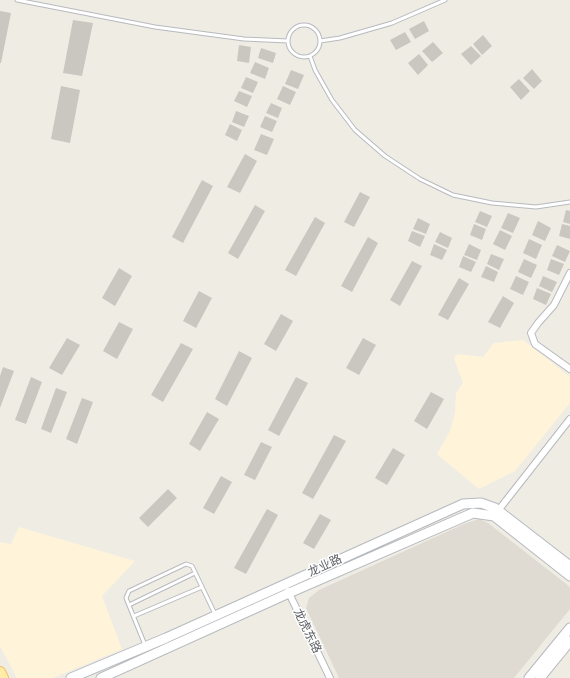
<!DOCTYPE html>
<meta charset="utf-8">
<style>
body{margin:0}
canvas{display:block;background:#efece4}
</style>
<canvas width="570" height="678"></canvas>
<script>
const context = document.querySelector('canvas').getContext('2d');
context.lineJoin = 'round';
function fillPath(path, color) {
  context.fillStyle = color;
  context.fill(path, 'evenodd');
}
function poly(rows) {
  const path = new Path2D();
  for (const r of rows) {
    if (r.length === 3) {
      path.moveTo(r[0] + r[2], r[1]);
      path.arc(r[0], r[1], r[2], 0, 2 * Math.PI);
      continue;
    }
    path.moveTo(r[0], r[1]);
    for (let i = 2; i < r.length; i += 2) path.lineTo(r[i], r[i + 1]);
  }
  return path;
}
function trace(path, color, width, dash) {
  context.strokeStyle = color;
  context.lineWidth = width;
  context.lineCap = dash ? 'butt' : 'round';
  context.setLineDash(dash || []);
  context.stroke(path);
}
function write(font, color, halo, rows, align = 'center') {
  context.font = font + ' "Fira Sans Condensed","Noto Sans SC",sans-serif';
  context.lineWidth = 3;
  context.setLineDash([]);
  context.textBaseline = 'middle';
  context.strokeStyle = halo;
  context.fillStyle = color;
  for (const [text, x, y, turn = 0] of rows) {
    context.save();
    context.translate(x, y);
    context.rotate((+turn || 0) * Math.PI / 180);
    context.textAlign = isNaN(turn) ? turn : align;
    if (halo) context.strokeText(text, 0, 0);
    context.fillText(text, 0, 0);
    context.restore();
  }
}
fillPath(poly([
 [523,340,570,377,570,403,515,471,479,489,437,454,450,431,455,413,456,393,463,383,454,358,458,354,483,357,494,343],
 [19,527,135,561,102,596,122,649,53,678,17,678,0,646,0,542,11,544]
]), '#fff4da');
fillPath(poly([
 [479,519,488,523,570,587,570,609,514,678,339,678,306,608,309,598,319,590,464,524]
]), '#dfdbd2');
fillPath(poly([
 [0,11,11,13,1,63,0,63],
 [73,20,93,23,82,76,63,73],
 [424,21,429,31,415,39,409,29],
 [405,32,411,42,396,50,390,40],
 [483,35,492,46,482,55,473,44],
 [433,42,443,53,432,62,422,51],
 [239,45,251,47,249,63,237,61],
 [471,46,481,56,471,65,461,54],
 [261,48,276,53,273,63,258,58],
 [419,54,428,65,418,75,408,63],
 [255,62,269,68,265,79,250,73],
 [532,69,542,81,534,89,523,78],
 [291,70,304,75,298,89,285,84],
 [246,77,258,82,253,93,241,88],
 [519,79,530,91,521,100,510,87],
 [61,86,80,90,70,143,51,139],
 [283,86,296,92,290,105,277,99],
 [239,91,252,96,247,107,234,101],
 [271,103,282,108,278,118,266,113],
 [236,111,249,116,244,127,232,122],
 [265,116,277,121,272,132,260,127],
 [230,124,242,130,237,141,225,135],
 [261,134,274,139,267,155,254,150],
 [245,154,257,161,240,193,227,187],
 [202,180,213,186,183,243,172,237],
 [360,192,370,197,354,227,344,222],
 [255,205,265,211,238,259,228,253],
 [566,210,570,211,570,224,563,222],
 [480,211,492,216,487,227,475,222],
 [508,213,520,218,513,233,501,228],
 [315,217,325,223,296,276,285,270],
 [418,218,430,224,426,234,413,229],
 [538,221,551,228,545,241,532,235],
 [474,224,486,229,482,240,470,235],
 [562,224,570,226,570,239,559,236],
 [500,230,512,236,505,250,493,244],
 [412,231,425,236,420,247,408,241],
 [440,232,452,238,448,248,435,242],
 [368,237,378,243,352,292,341,286],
 [529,239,542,245,536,259,523,253],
 [434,244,447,250,442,260,430,255],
 [469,244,481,250,477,260,464,255],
 [557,245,570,251,565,262,552,256],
 [491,254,504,259,499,270,487,264],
 [463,256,476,262,471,272,459,267],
 [524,259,537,265,531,278,518,272],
 [551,259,564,264,559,275,547,270],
 [412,261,422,266,400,306,390,300],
 [486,266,498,272,494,282,481,277],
 [119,268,132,276,115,306,102,298],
 [516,276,529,282,523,295,510,289],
 [543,276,557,282,552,292,539,286],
 [459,278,469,284,448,320,438,315],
 [537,288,551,294,546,305,533,299],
 [199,291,212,298,196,328,183,321],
 [503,296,514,303,500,328,488,322],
 [281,314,293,321,276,351,264,344],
 [119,322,133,329,117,359,103,351],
 [67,338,80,345,62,375,49,368],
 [363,338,376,345,359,375,346,368],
 [181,343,193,349,163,402,151,395],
 [239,351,252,358,227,406,215,399],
 [3,367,14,371,0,408,0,376],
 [31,377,42,382,26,424,15,420],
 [296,377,308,383,279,436,268,430],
 [56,388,67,392,51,433,41,429],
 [431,392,444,399,427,429,414,421],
 [82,398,93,402,77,444,66,439],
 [207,412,219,419,200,451,189,444],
 [334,435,346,441,313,499,302,493],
 [261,442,272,447,255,480,244,475],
 [393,448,405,455,387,485,375,478],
 [221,476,232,482,214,514,203,508],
 [168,489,177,498,148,527,139,518],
 [267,509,278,515,246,574,234,568],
 [320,514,331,520,314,549,303,543]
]), '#cac7c1');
const lane = poly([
 [17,0,155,27,244,39,288,41],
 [304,41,16],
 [320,41,340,38,392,23,445,0],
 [310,56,315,70,332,100,355,130,385,156,420,179,453,195,492,203,536,207,570,202],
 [129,605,195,573],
 [134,616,202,587],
 [145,645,126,598,129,591,186,564,192,566,215,614]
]);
const street = poly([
 [570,273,554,305,538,323,531,333,535,344,570,369],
 [497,512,570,419],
 [288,591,330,678]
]);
const secondary = poly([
 [71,678,166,638,463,504,481,503,495,508,570,566],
 [101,678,289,593,473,513,494,516,570,576],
 [529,678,570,628],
 [540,678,570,641]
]);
const primary = poly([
 [0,672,3,678]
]);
trace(lane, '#b7babf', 5);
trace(street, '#b7babf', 8);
trace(secondary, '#b6babf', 11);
trace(primary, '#f5bf58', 12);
trace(lane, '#fff', 3);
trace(street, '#fff', 6);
trace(secondary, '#fff', 9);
trace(primary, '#ffeca9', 10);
write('12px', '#5c6165', '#fff', [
 ["龙业路",325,566,-24],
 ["龙虎东路",307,631,64]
]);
</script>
